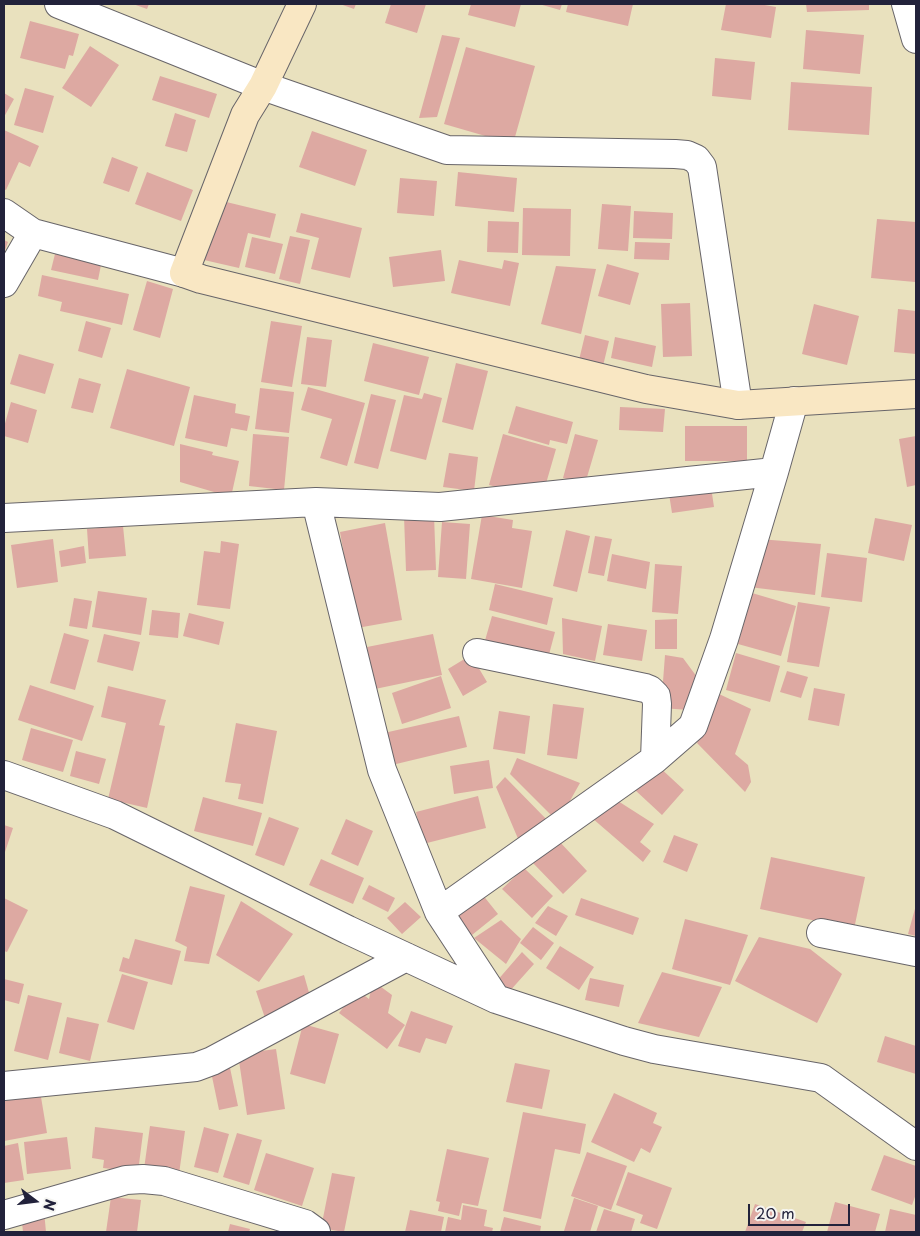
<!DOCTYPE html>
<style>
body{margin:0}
#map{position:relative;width:920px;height:1236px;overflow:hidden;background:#e9e1be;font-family:"Playpen Sans",sans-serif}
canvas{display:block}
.frame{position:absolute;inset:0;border:5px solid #22223b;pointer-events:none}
.north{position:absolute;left:10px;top:1176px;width:50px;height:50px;-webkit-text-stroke:4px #f6f6f2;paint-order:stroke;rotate:105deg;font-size:14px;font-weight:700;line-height:20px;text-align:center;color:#22223b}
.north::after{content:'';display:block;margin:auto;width:18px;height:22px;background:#22223b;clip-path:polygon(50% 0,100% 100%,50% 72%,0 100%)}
.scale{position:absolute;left:748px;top:1204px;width:102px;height:22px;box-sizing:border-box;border:2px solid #22223b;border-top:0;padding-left:6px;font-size:15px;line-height:18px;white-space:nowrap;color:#22223b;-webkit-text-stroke:4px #f6f6f2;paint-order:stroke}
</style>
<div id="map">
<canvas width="920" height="1236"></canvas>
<div class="frame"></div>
<div class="north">N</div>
<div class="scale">20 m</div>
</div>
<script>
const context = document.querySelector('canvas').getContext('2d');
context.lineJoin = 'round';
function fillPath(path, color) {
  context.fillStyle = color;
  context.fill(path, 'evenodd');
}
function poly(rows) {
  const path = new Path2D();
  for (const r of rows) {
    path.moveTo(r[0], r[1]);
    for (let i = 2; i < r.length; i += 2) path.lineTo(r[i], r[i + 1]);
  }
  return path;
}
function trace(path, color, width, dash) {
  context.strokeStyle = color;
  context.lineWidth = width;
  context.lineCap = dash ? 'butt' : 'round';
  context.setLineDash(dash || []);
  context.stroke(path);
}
fillPath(poly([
 [133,4,149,4,147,9],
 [340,4,356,4,354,9],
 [391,4,426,4,417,33,385,23],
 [471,4,521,4,515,27,468,15],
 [539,4,562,4,560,10],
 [568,4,633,4,628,26,566,12],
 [726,4,759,4,776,7,771,38,721,30],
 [806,4,869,4,869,10,807,12],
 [30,21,79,34,73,56,69,55,65,69,20,58],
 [806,30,864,35,860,74,803,69],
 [442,35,460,38,437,117,419,118],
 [90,46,119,65,91,107,62,88],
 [466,47,535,66,513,144,444,124],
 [715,58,755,62,751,100,712,96],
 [160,76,217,94,209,118,152,100],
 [791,82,872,87,869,135,788,130],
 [25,88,54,96,43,133,14,125],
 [4,93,14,99,4,117],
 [175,113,196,120,187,152,165,146],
 [4,130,39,146,30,167,19,162,6,190,4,189],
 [312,131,367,150,355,186,299,167],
 [112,157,138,167,129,192,103,183],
 [147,172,193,190,181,221,135,204],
 [458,172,517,178,514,212,455,206],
 [400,178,437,181,434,216,397,213],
 [218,200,276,214,270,238,248,233,239,268,204,260],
 [602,204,631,206,628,251,598,249],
 [523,208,571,209,570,256,522,255],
 [634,211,673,213,672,239,633,238],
 [301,213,362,228,350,278,311,269,319,238,296,232],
 [877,219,916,222,915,282,871,278],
 [488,221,519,222,518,253,487,252],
 [290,236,310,240,300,284,279,279],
 [252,237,283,244,275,274,245,267],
 [4,240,8,242,4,253],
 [635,242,670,243,669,260,634,259],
 [441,250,445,281,393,287,389,257],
 [55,254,101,265,98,280,51,270],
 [459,260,502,269,504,260,519,263,510,306,451,293],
 [607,264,639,273,630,305,598,296],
 [556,266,596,269,581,334,541,324],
 [42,275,129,294,122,325,60,311,62,302,38,296],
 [147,281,173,289,160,338,133,330],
 [690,303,692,356,663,357,661,304],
 [814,304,859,316,847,365,802,354],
 [898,309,916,311,916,354,894,352],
 [86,321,111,328,102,358,78,351],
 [271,321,302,326,292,387,261,382],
 [585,335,609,341,603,366,579,360],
 [307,337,332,340,326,387,301,384],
 [615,337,656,346,652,367,611,358],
 [373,343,429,357,419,395,364,381],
 [19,354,54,364,45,394,10,384],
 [456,363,488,371,473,430,442,422],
 [127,369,190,387,174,446,110,428],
 [79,378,101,384,93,413,71,408],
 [308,387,365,403,347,466,320,458,332,419,301,410],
 [260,388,294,392,289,433,255,429],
 [424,393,442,398,426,460,390,451,404,395,422,399],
 [371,394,396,400,378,469,354,463],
 [194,395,236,404,235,413,250,416,247,431,231,428,227,447,185,438],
 [11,402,37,410,28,443,4,436,4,427],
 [516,406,573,422,567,444,550,440,549,445,508,433],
 [620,407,665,409,663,432,619,430],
 [685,426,747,426,747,461,685,461],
 [253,434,289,437,284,490,249,486],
 [503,434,556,449,545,487,508,490,489,485],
 [575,434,598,440,585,484,563,478],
 [916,436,916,485,907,487,899,439],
 [180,444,213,452,212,455,239,461,231,497,180,482],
 [449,453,478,457,474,491,443,487],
 [711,487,714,507,672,513,669,494],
 [434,515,436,570,406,571,404,516],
 [482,515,513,520,512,528,532,531,522,588,471,579],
 [875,518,912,525,904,561,868,553],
 [442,522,470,524,466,579,438,577],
 [385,523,402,620,357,628,340,532],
 [123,526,126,556,89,559,87,529],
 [566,530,590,536,577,592,553,586],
 [595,536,612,539,604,576,588,573],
 [53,539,58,582,17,588,11,545],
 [759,539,821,544,815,595,749,587],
 [221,541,239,544,230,609,197,605,204,551,220,553],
 [84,546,86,563,61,567,59,551],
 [827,553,867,558,862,602,821,597],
 [612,554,650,562,646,589,607,581],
 [655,564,682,566,678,614,652,612],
 [495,584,553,598,547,625,489,610],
 [98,591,147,598,141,635,92,627],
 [752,593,796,606,781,656,738,644],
 [74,598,92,601,87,629,69,626],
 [798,602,830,607,819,667,787,662],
 [152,610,180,613,178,638,149,635],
 [189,613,224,622,219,645,183,636],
 [492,616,555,632,547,662,484,644],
 [562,618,602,626,595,661,563,654],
 [677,619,677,649,655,649,655,620],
 [608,624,647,630,642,661,603,655],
 [64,633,89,640,75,690,50,683],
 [104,634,140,642,133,671,97,662],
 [433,634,442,675,375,689,367,647],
 [736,653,780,666,770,702,726,690],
 [471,655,487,682,463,696,448,669],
 [665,655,683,658,697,677,689,710,661,708],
 [787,671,808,677,801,698,780,692],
 [441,676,451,708,402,724,392,693],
 [30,685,94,706,82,741,18,720],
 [108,686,166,700,159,725,165,726,147,808,108,799,126,723,101,717],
 [814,688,845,694,839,726,808,720],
 [719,694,751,709,735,754,748,765,751,782,745,792,697,743],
 [553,704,584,708,577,759,547,755],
 [499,711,530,716,525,754,493,749],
 [459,716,467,747,392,765,384,733],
 [236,723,277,731,263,804,238,799,241,784,225,782],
 [31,728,73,740,63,772,22,760],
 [76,751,106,759,99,784,70,776],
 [517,758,580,783,558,822,510,774],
 [489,760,493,788,454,794,450,766],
 [657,765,684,790,662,815,635,790],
 [505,777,552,825,522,848,496,787],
 [607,794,654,824,640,842,651,851,643,862,592,818],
 [478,796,486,828,423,844,416,812],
 [203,797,262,813,253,846,194,831],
 [269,817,299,828,284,866,255,855],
 [346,819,373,831,358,866,331,854],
 [4,825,13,828,4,855],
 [674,835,698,844,687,872,663,862],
 [558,840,587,871,563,894,533,863],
 [771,857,865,877,854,929,760,909],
 [321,859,364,878,353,904,309,885],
 [524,868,553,896,532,918,502,889],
 [369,885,395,898,388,912,362,899],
 [190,886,225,895,209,964,184,961,187,947,175,941],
 [482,894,498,914,467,939,451,920],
 [4,898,28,910,7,952,4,951],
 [581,898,639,918,633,935,575,915],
 [241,901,293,934,259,982,216,955],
 [405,902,421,917,402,934,387,918],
 [916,905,916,936,908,934],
 [548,906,568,916,556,936,535,923],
 [685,919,748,935,730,985,672,969],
 [501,920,521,939,506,964,474,938],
 [533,927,554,943,541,960,520,943],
 [759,937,810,949,842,974,817,1023,735,981],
 [135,939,181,951,172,985,119,971,123,957,129,959],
 [560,946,594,967,579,990,546,968],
 [522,952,534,964,508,993,496,982],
 [662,972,722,987,699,1037,638,1023],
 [122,974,148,982,134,1030,107,1022],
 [304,975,312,1003,265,1018,256,991],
 [590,978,624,985,619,1007,585,1000],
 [4,979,24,984,19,1004,4,1000],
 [373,981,392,995,388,1013,405,1025,387,1049,339,1013,357,990,369,999],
 [28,995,62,1003,48,1060,14,1051],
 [411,1011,453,1026,446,1044,426,1038,420,1053,398,1046],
 [67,1017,99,1024,90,1061,59,1053],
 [303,1024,339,1034,325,1084,290,1074],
 [885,1036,916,1046,916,1074,877,1062],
 [276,1049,285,1109,247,1115,238,1054],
 [229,1063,238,1106,219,1110,210,1067],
 [515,1063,550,1070,542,1109,506,1102],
 [40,1091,47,1133,4,1141,4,1097],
 [614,1093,657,1113,653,1123,662,1127,650,1153,641,1148,634,1162,591,1142],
 [523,1112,586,1124,580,1154,555,1149,541,1219,503,1211],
 [150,1126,185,1131,179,1174,144,1169],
 [95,1127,143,1133,138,1172,103,1168,104,1160,92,1158],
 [204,1127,229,1134,218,1173,194,1167],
 [237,1133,262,1140,249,1185,223,1177],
 [67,1137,71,1169,27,1174,24,1142],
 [18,1143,24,1180,4,1183,4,1146],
 [447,1149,489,1158,478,1206,462,1203,459,1216,438,1211,440,1202,436,1201],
 [587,1152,627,1166,611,1210,571,1196],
 [266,1153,314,1168,302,1206,254,1190],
 [884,1155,916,1166,916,1194,912,1205,871,1190],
 [628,1172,672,1188,657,1229,640,1223,643,1215,616,1205],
 [332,1173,355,1177,344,1232,321,1228],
 [111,1197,141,1200,137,1232,106,1232],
 [574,1198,598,1206,590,1232,564,1231],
 [835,1202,880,1214,875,1232,827,1232],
 [755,1204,806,1222,802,1232,745,1232],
 [463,1205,487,1210,484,1226,493,1228,492,1232,445,1232,448,1217,461,1220],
 [604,1209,635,1219,631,1232,596,1232],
 [890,1209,916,1215,916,1232,885,1232],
 [410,1210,444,1217,441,1232,405,1232],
 [44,1211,46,1232,23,1232,21,1213],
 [504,1217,541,1226,540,1232,500,1232],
 [230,1224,250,1229,249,1232,228,1232]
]), '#dda9a2');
const street = poly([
 [59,4,263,86,447,150,675,154,687,155,696,159,702,167,738,405],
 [906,4,916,39],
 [4,213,33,233,184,273],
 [4,283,33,233],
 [316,502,382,770,439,912,496,999],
 [4,518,316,502,440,507,774,472,794,401],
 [477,653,645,688,650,690,656,696,657,704,655,759],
 [4,775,115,815,348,930,496,999,624,1041,654,1049,821,1078,916,1146],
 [439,912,655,759,693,726,724,639,774,472],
 [821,933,916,952],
 [4,1086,196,1067,212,1061,406,957],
 [4,1215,126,1180,143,1179,164,1181,305,1224,316,1232]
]);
const secondary = poly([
 [302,4,263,86,245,115,184,273,201,279,646,389,738,405,916,394]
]);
trace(street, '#686569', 30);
trace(secondary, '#686569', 30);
trace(street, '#fff', 28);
trace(secondary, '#f9e7c3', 28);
</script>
